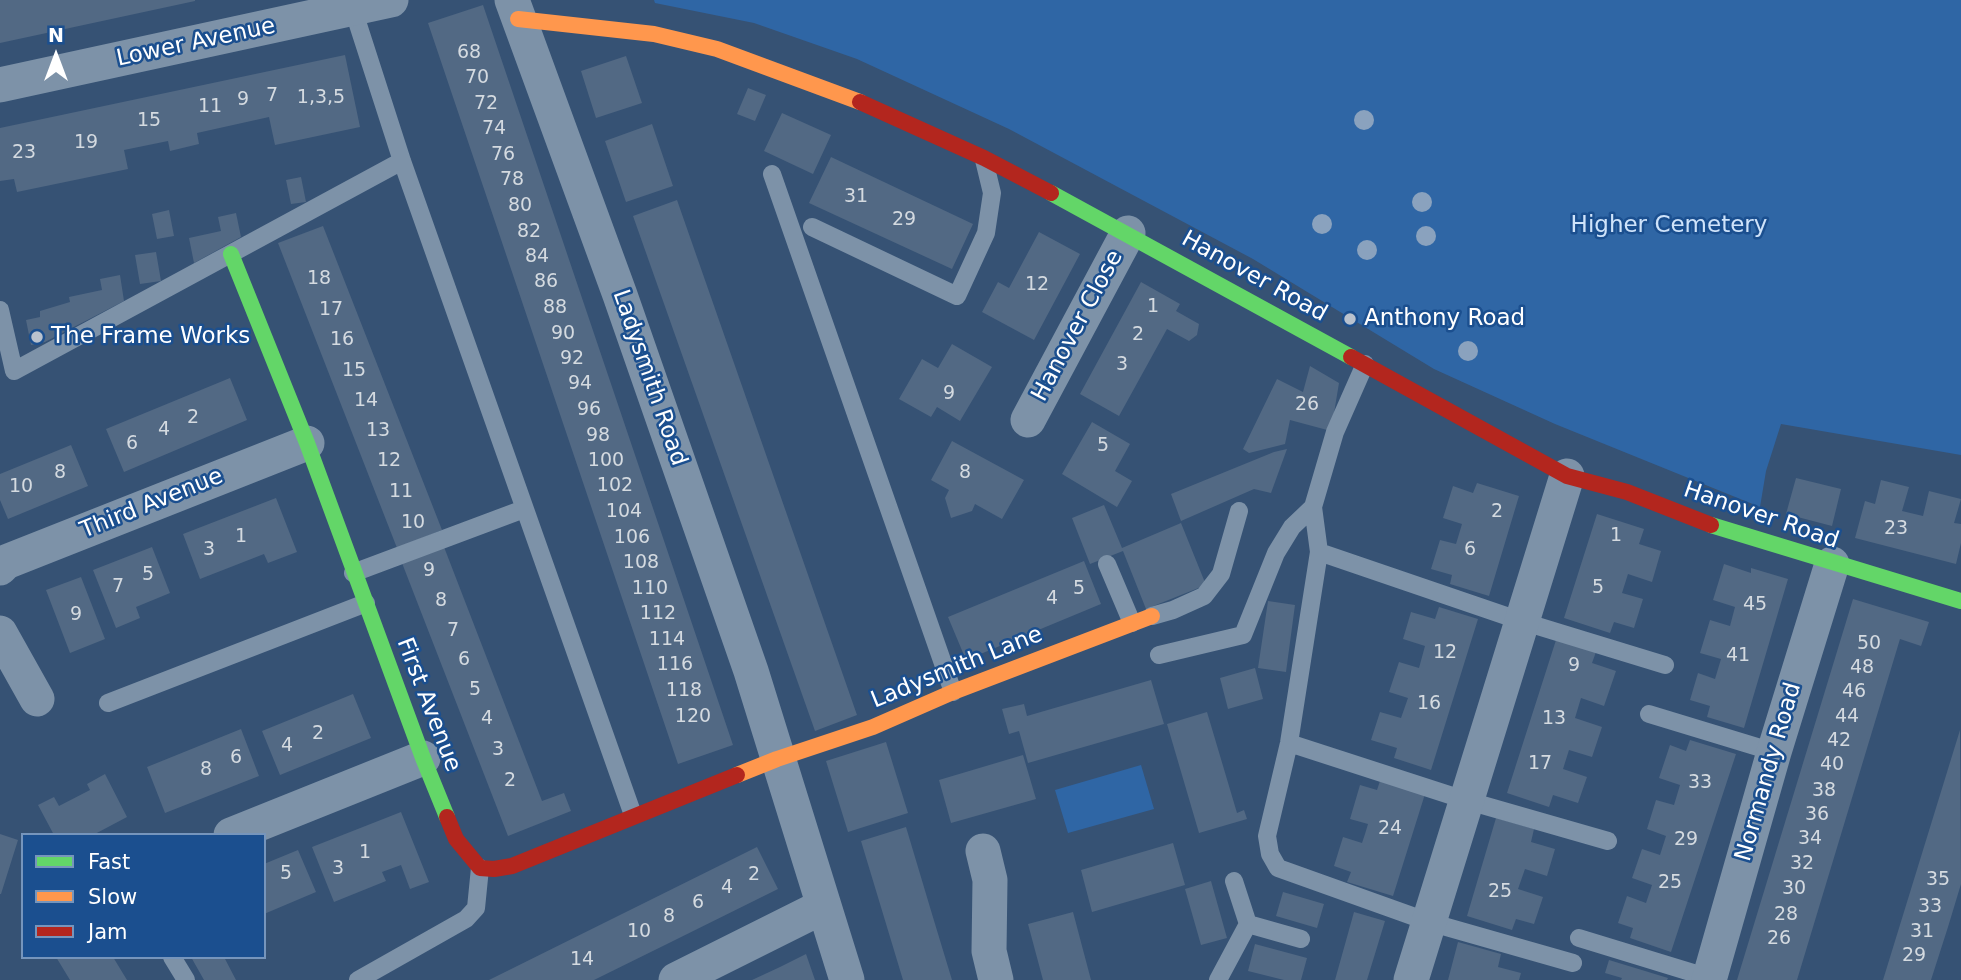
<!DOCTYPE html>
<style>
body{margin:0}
#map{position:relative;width:1961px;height:980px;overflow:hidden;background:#365274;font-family:"DejaVu Sans",sans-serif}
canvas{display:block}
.legend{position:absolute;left:21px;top:833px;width:245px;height:126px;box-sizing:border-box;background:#1b4f8f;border:2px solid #7695bc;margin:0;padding:9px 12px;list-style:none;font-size:21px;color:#fff}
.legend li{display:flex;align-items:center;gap:14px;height:35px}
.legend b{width:35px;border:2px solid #7695bc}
.north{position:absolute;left:21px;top:21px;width:70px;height:70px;-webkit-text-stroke:5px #1b4f8f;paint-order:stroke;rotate:0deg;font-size:19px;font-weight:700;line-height:28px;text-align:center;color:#fff}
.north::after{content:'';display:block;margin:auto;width:24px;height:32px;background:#fff;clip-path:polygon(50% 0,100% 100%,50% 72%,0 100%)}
</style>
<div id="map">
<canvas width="1961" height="980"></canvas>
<ul class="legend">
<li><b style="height:9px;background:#63d668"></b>Fast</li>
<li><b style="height:9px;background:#ff974d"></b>Slow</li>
<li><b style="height:9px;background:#b3261e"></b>Jam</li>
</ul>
<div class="north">N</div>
</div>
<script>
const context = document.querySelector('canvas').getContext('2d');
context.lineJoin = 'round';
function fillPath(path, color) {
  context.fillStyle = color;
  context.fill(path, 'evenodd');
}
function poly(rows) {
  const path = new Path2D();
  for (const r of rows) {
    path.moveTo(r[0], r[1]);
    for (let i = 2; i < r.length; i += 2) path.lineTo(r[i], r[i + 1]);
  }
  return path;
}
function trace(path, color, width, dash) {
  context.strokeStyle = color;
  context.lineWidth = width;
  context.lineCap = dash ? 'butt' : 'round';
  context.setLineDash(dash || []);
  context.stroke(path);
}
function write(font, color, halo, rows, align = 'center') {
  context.font = font + ' "DejaVu Sans",sans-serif';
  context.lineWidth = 5;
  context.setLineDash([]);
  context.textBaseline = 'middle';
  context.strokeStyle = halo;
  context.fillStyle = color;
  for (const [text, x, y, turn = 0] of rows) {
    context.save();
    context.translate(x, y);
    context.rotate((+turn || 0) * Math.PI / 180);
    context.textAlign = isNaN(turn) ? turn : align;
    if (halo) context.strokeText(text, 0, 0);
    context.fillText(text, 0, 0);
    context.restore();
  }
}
fillPath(poly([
 [654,0,1961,0,1961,455,1781,424,1766,471,1760,507,1555,424,1434,369,1253,259,1009,129,857,59,754,23,655,3],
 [1141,765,1154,809,1068,833,1055,790]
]), '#2f66a5');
fillPath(poly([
 [0,0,195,0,195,1,0,43],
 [483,5,733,745,678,764,428,23],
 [345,55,360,127,275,145,269,117,197,133,199,144,170,151,168,141,124,150,128,169,17,192,14,179,0,181,0,128],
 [626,56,642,103,596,118,581,71],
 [748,88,766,95,755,121,737,114],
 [782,113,831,135,813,174,764,151],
 [652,124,673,186,626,202,605,141],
 [831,157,973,224,952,269,809,203],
 [301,177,306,202,291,204,286,180],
 [677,200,857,715,815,731,633,216],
 [169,210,174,236,157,239,152,214],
 [236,213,241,237,194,263,189,238,221,231,218,217],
 [323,226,442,530,397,548,278,243],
 [1039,232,1080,254,1034,340,982,312,998,282,1009,288],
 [156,252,161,281,140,284,135,255],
 [120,275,124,301,45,342,31,345,26,320,40,317,40,311,70,302,69,297,102,290,100,279],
 [1141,282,1180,304,1176,311,1199,324,1197,335,1189,341,1167,329,1119,416,1080,394],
 [952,344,992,367,960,421,937,407,931,417,899,399,922,359,938,368],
 [1310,366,1339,383,1331,431,1290,420,1285,444,1249,453,1243,449,1277,379,1303,392],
 [230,378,247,420,124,472,106,429],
 [1092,422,1130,444,1115,471,1132,481,1117,507,1062,474],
 [952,441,1024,480,1002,519,975,504,972,511,951,518,945,498,949,490,931,480],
 [71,445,88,486,8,519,0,500,0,474],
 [1287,449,1271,493,1254,489,1181,521,1171,494,1274,452],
 [1796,478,1841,489,1832,526,1786,514],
 [1881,480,1909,487,1902,511,1923,516,1929,491,1961,499,1954,523,1961,524,1961,543,1956,564,1855,538,1865,501,1875,504],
 [1477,483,1519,496,1489,596,1450,584,1452,575,1431,569,1440,540,1456,544,1462,524,1443,518,1453,486,1473,493],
 [276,498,297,552,268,563,264,554,200,579,183,534],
 [1104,505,1122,548,1181,523,1206,585,1146,609,1123,551,1090,564,1072,518],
 [1597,514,1644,529,1639,544,1661,551,1652,582,1628,574,1622,593,1643,599,1634,628,1614,622,1610,633,1564,618],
 [152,547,170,593,136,607,140,618,116,628,93,570],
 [444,547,542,801,564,793,571,811,508,836,402,563],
 [1084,561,1101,604,966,660,948,617],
 [1724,564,1751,573,1751,568,1788,579,1744,728,1707,717,1710,706,1690,700,1698,673,1715,679,1721,659,1700,653,1710,620,1730,626,1735,607,1713,600],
 [81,577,105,639,70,653,46,590],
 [1853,599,1929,622,1921,646,1900,639,1797,980,1737,980],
 [1268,601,1295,605,1286,672,1258,668],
 [1439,607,1478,619,1431,770,1394,758,1397,748,1371,740,1380,712,1401,718,1408,698,1389,692,1399,662,1419,668,1425,646,1403,639,1411,612,1435,619],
 [1556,640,1596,652,1592,663,1616,671,1604,706,1581,698,1575,718,1602,727,1592,757,1569,750,1563,769,1587,777,1578,803,1553,795,1549,807,1507,793],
 [1255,668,1263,699,1228,709,1220,678],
 [1151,680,1164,724,1028,763,1019,731,1009,734,1002,709,1024,704,1027,716],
 [353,694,371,738,280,775,262,731],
 [1207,712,1237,813,1244,810,1247,819,1199,833,1167,724],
 [241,729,259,776,165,813,147,767],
 [1960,730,1961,884,1948,927,1931,980,1883,980],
 [1690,740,1736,754,1671,952,1630,938,1633,928,1618,923,1627,896,1646,903,1652,885,1632,878,1642,849,1660,855,1666,836,1647,829,1656,800,1674,805,1680,785,1659,778,1670,745,1686,751],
 [886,742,908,813,848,832,826,761],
 [1023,755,1036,799,951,823,939,780],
 [105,774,127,817,93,835,54,835,38,805,54,797,59,806,90,790,87,784],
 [1380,781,1425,794,1393,896,1347,882,1351,872,1334,866,1343,837,1362,843,1365,834,1368,824,1350,819,1360,785,1377,790],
 [401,812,429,882,410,889,401,865,382,872,386,881,334,902,312,847],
 [1496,818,1534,829,1531,842,1555,849,1547,876,1525,869,1518,889,1543,897,1534,924,1516,919,1512,930,1467,916],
 [906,827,932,914,952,980,903,980,861,841],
 [0,834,18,840,1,894,0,894],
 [1173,843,1185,885,1092,912,1081,870],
 [757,847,778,889,665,945,594,980,489,980],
 [298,850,316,892,264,914,264,864],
 [1211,881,1227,938,1201,945,1185,889],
 [1283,892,1324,904,1317,928,1276,916],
 [1073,912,1091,980,1043,980,1028,924],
 [1354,912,1385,921,1367,980,1335,980],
 [1458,942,1501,954,1498,967,1521,973,1519,980,1448,980],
 [1255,944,1307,958,1301,980,1284,980,1248,971],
 [806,954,815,980,752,980,780,967],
 [56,957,113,957,127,980,70,980],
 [191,957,224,957,236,980,204,980],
 [1609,960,1668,978,1667,980,1621,980,1622,978,1605,973]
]), '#526984');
trace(poly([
 [353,9,402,161,633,815],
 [772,174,953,692],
 [812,227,957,296,986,233,992,193,984,160],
 [0,310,14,371,402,161],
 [1365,364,1335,432,1313,507,1319,552,1289,743,1267,836,1270,854,1278,868,1429,922,1573,963],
 [1319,552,1521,621,1665,665],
 [1107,564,1132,623],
 [353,573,524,509],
 [1152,616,1173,610,1204,596,1221,574,1239,511],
 [1159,655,1243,635,1276,553,1292,527,1313,507],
 [108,703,366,603],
 [1649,714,1774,752],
 [1289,743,1465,800,1608,841],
 [1248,924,1301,939],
 [1579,938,1710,978],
 [172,957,186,980],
 [358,980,466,919,476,908,480,868],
 [1218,980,1248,924,1234,881]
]), '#7d92a8', 18);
trace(poly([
 [512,0,620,295,751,671,847,980],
 [0,85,391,0],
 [1028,420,1128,233],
 [0,568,6,562,307,443],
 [0,633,37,699],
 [231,835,423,758],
 [983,851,990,880,989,951,996,980],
 [676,980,824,906],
 [1411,980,1567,476],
 [1709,980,1774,752,1832,564]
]), '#7d92a8', 35);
trace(poly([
 [1051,193,1351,357],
 [231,254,307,443,423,758,447,817],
 [1711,525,1961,601]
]), '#63d668', 16);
trace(poly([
 [518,19,654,34,717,49,860,102],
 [737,775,777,759,873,727,953,692,1152,616]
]), '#ff974d', 16);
trace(poly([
 [860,102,984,158,1051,193],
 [1351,357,1567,476,1627,492,1711,525],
 [447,817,456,839,480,868,494,869,512,866,737,775]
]), '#b3261e', 16);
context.fillStyle = '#8aa2be';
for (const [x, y] of [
 [1364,120],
 [1422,202],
 [1322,224],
 [1426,236],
 [1367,250],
 [1468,351]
]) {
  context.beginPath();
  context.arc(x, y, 10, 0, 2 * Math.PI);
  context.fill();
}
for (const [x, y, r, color] of [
 [1350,319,7,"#b9c2ce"],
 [37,337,7,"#b9c2ce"]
]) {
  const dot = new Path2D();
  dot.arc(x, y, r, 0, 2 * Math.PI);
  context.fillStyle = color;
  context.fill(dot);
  trace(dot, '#1b4f8f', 2.5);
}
write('19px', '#d4dae0', null, [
 ["68",469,53],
 ["70",477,78],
 ["7",272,96],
 ["1,3,5",321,98],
 ["9",243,100],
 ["72",486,104],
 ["11",210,107],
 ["15",149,121],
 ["74",494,129],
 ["19",86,143],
 ["23",24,153],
 ["76",503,155],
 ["78",512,180],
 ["31",856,197],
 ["80",520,206],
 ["29",904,220],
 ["82",529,232],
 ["84",537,257],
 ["18",319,279],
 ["86",546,282],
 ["12",1037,285],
 ["1",1153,307],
 ["88",555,308],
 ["17",331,310],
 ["90",563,334],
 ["2",1138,335],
 ["16",342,340],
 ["92",572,359],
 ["3",1122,365],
 ["15",354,371],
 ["94",580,384],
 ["9",949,394],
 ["14",366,401],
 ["26",1307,405],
 ["96",589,410],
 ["2",193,418],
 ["4",164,430],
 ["13",378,431],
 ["98",598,436],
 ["6",132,444],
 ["5",1103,446],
 ["12",389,461],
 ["100",606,461],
 ["8",60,473],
 ["8",965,473],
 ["102",615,486],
 ["10",21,487],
 ["11",401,492],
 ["104",624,512],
 ["2",1497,512],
 ["10",413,523],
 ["23",1896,529],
 ["1",1616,536],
 ["1",241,537],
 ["106",632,538],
 ["3",209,550],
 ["6",1470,550],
 ["108",641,563],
 ["9",429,571],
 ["5",148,575],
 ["7",118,587],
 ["5",1598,588],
 ["110",650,589],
 ["5",1079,589],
 ["4",1052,599],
 ["8",441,601],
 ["45",1755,605],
 ["112",658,614],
 ["9",76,615],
 ["7",453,631],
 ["114",667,640],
 ["50",1869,644],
 ["12",1445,653],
 ["41",1738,656],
 ["6",464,660],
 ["116",675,665],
 ["9",1574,666],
 ["48",1862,668],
 ["5",475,690],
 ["118",684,691],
 ["46",1854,692],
 ["16",1429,704],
 ["120",693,717],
 ["44",1847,717],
 ["4",487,719],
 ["13",1554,719],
 ["2",318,734],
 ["42",1839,741],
 ["4",287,746],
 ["3",498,750],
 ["6",236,758],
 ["17",1540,764],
 ["40",1832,765],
 ["8",206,770],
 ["2",510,781],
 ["33",1700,783],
 ["38",1824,791],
 ["36",1817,815],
 ["24",1390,829],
 ["34",1810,839],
 ["29",1686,840],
 ["1",365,853],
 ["32",1802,864],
 ["3",338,869],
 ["5",286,874],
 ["2",754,875],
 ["35",1938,880],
 ["25",1670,883],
 ["4",727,888],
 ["30",1794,889],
 ["25",1500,892],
 ["6",698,903],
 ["33",1930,907],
 ["28",1786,915],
 ["8",669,917],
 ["10",639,932],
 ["31",1922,932],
 ["26",1779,939],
 ["29",1914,956],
 ["14",582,960]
]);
write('23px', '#fff', '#1b4f8f', [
 ["Lower Avenue",196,43,-12],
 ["Hanover Road",1254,277,29],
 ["Hanover Close",1078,326,-62],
 ["Ladysmith Road",649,378,71],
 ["Third Avenue",152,504,-22],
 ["Hanover Road",1761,516,19],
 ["Ladysmith Lane",957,668,-22],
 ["First Avenue",428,705,69],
 ["Normandy Road",1769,772,-74]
]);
write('23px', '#cfe3fa', '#1b4f8f', [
 ["Higher Cemetery",1669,226]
]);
write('23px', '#fff', '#1b4f8f', [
 ["Anthony Road",1364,319],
 ["The Frame Works",51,337]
], 'left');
</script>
